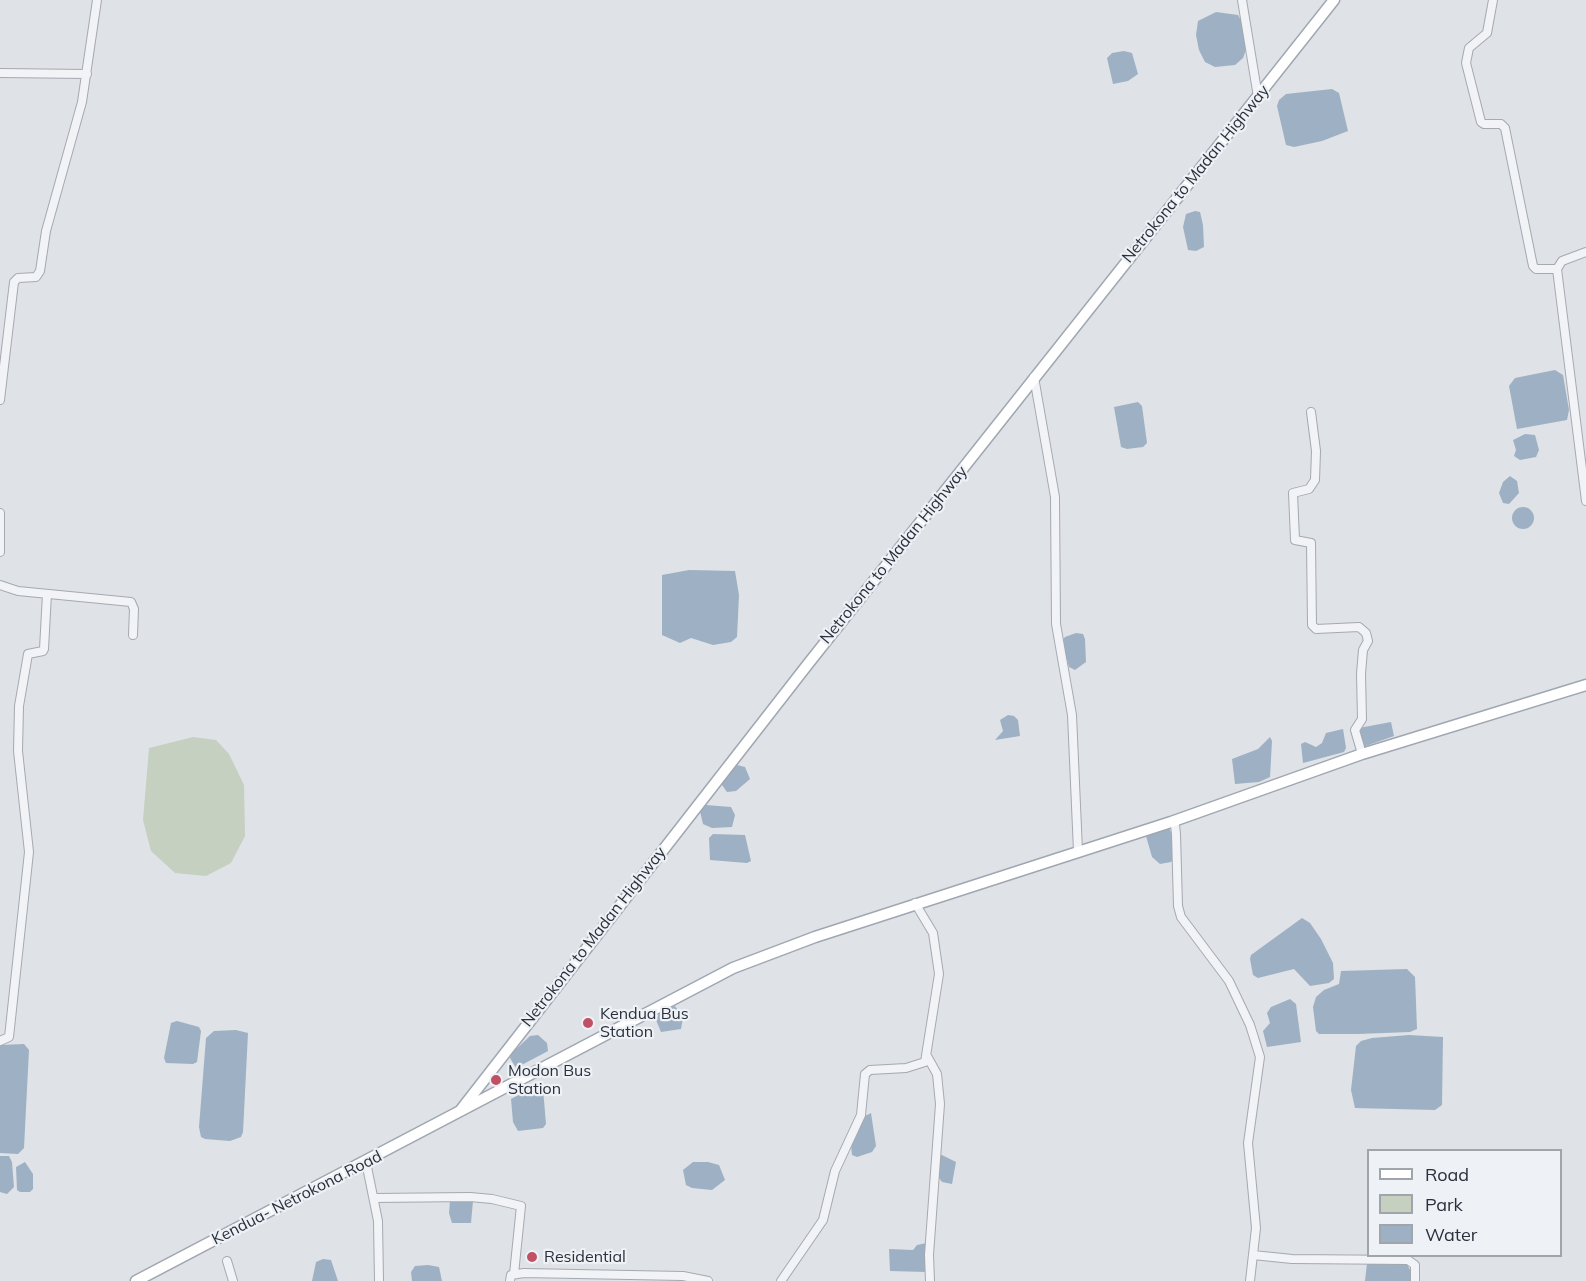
<!DOCTYPE html>
<style>
body{margin:0}
#map{position:relative;width:1586px;height:1281px;overflow:hidden;background:#dfe2e7;font-family:Mulish,sans-serif}
canvas{display:block}
.legend{position:absolute;left:1367px;top:1149px;width:195px;height:108px;box-sizing:border-box;background:#eef1f5;border:2px solid #a0a4ab;margin:0;padding:8px 10px;list-style:none;font-size:18px;color:#2a313c}
.legend li{display:flex;align-items:center;gap:12px;height:30px}
.legend b{width:30px;border:2px solid #a0a4ab}
</style>
<div id="map">
<canvas width="1586" height="1281"></canvas>
<ul class="legend">
<li><b style="height:8px;background:#fff"></b>Road</li>
<li><b style="height:16px;background:#c5d0c1"></b>Park</li>
<li><b style="height:16px;background:#9eb0c3"></b>Water</li>
</ul>
</div>
<script>
const context = document.querySelector('canvas').getContext('2d');
context.lineJoin = 'round';
function fillPath(path, color) {
  context.fillStyle = color;
  context.fill(path, 'evenodd');
}
function poly(rows) {
  const path = new Path2D();
  for (const r of rows) {
    if (r.length === 3) {
      path.moveTo(r[0] + r[2], r[1]);
      path.arc(r[0], r[1], r[2], 0, 2 * Math.PI);
      continue;
    }
    path.moveTo(r[0], r[1]);
    for (let i = 2; i < r.length; i += 2) path.lineTo(r[i], r[i + 1]);
  }
  return path;
}
function trace(path, color, width, dash) {
  context.strokeStyle = color;
  context.lineWidth = width;
  context.lineCap = dash ? 'butt' : 'round';
  context.setLineDash(dash || []);
  context.stroke(path);
}
function write(font, color, halo, rows, align = 'center') {
  context.font = font + ' Mulish,sans-serif';
  context.lineWidth = 4.5;
  context.setLineDash([]);
  context.textBaseline = 'middle';
  context.strokeStyle = halo;
  context.fillStyle = color;
  for (const [text, x, y, turn = 0] of rows) {
    context.save();
    context.translate(x, y);
    context.rotate((+turn || 0) * Math.PI / 180);
    context.textAlign = isNaN(turn) ? turn : align;
    if (halo) context.strokeText(text, 0, 0);
    context.fillText(text, 0, 0);
    context.restore();
  }
}
fillPath(poly([
 [193,737,216,740,229,754,244,785,245,836,231,863,206,876,175,873,151,851,143,820,149,748]
]), '#c5d0c1');
fillPath(poly([
 [1216,12,1238,15,1242,22,1246,50,1243,58,1235,65,1215,67,1205,62,1199,50,1196,35,1198,21],
 [1124,51,1132,53,1138,74,1128,81,1113,84,1107,58,1112,53],
 [1332,89,1339,93,1348,131,1322,141,1294,147,1286,145,1277,106,1279,100,1286,94],
 [1195,211,1200,212,1203,225,1204,247,1196,251,1188,250,1183,227,1186,214],
 [1555,370,1563,375,1569,410,1567,420,1517,429,1509,386,1515,378],
 [1138,402,1142,406,1147,443,1143,447,1127,449,1121,447,1114,407],
 [1525,434,1535,435,1539,450,1536,457,1520,460,1514,456,1516,450,1513,440],
 [1510,476,1517,481,1519,493,1509,504,1503,503,1499,493,1503,482],
 [1523,518,11],
 [689,570,735,571,739,595,737,637,731,642,713,645,691,638,680,643,662,635,662,575],
 [1076,633,1083,634,1085,639,1086,662,1075,670,1069,667,1062,641,1065,637],
 [1008,715,1014,716,1018,720,1020,736,995,740,1003,731,1000,720],
 [1391,722,1394,736,1363,747,1359,728],
 [1343,729,1346,748,1344,752,1303,763,1301,744,1305,742,1316,747,1322,743,1326,733],
 [1270,737,1272,741,1270,777,1259,782,1235,784,1232,759,1258,749],
 [737,765,745,767,750,779,736,791,727,792,722,785,723,779],
 [706,805,731,807,735,815,732,827,712,828,703,824,700,811],
 [1169,828,1174,838,1175,857,1171,862,1160,864,1152,857,1146,836,1150,832],
 [713,834,745,835,751,861,747,863,710,860,709,838],
 [1302,918,1310,923,1321,939,1333,963,1334,979,1329,983,1310,986,1294,969,1258,978,1253,975,1250,959,1251,955],
 [1407,969,1415,977,1417,1029,1410,1032,1358,1034,1319,1034,1316,1031,1313,1007,1316,997,1324,990,1339,984,1341,971],
 [1290,999,1296,1004,1301,1042,1267,1047,1263,1031,1270,1023,1267,1013,1271,1007],
 [675,1006,683,1018,681,1029,661,1032,656,1020,660,1011],
 [177,1021,199,1027,201,1031,197,1062,193,1064,166,1063,164,1058,171,1023],
 [236,1030,248,1033,243,1132,241,1137,230,1141,205,1139,201,1137,199,1127,206,1038,214,1031],
 [538,1035,547,1043,548,1051,516,1068,510,1058,512,1053,530,1036],
 [1409,1035,1443,1037,1442,1105,1435,1110,1355,1108,1351,1090,1356,1046,1361,1041,1372,1038],
 [24,1044,29,1050,24,1148,18,1154,0,1153,0,1045],
 [534,1087,543,1089,546,1124,543,1128,518,1131,513,1122,511,1099],
 [871,1113,876,1146,872,1152,857,1157,852,1155,851,1145,863,1117],
 [942,1155,956,1162,952,1184,942,1182,937,1175,937,1156],
 [0,1156,9,1156,12,1162,14,1187,7,1194,0,1192],
 [25,1162,33,1174,33,1189,30,1192,20,1192,17,1190,16,1167],
 [693,1162,708,1162,719,1165,725,1180,712,1190,692,1188,686,1185,683,1170],
 [450,1201,473,1201,471,1223,452,1223,449,1213],
 [927,1243,926,1272,890,1271,889,1249,913,1250,917,1245],
 [323,1259,331,1260,338,1281,312,1281,316,1262],
 [1367,1263,1407,1264,1411,1272,1410,1281,1365,1281],
 [428,1265,439,1267,442,1281,412,1281,411,1272,415,1266]
]), '#9eb0c3');
const minor = poly([
 [1242,0,1258,97],
 [1493,0,1487,33,1469,48,1466,63,1481,122,1484,124,1501,124,1505,128,1533,266,1536,269,1557,269,1586,501],
 [0,73,87,74],
 [1557,269,1562,261,1586,252],
 [1034,377,1055,497,1056,624,1072,715,1078,851],
 [0,400,14,282,18,278,36,277,40,271,46,231,82,102,97,0],
 [1311,412,1316,451,1315,480,1309,489,1293,493,1295,540,1311,543,1312,625,1316,629,1359,627,1366,633,1368,641,1363,650,1361,674,1362,719,1355,730,1362,754],
 [0,513,0,552],
 [0,585,18,591,131,602,134,609,133,635],
 [1171,822,1175,825,1176,834,1178,906,1181,917,1229,981,1250,1025,1260,1057,1248,1143,1256,1228,1250,1281],
 [0,1041,9,1037,29,852,18,751,19,706,28,654,43,651,44,649,47,594],
 [927,1056,937,1074,940,1104,929,1255,930,1281],
 [366,1162,378,1221,379,1281],
 [375,1198,470,1197,492,1199,521,1206,514,1274],
 [1253,1255,1292,1259,1408,1260,1415,1265,1415,1281],
 [227,1261,233,1281],
 [510,1281,511,1275,524,1273,683,1276,708,1281],
 [781,1281,823,1220,835,1171,861,1115,865,1074,870,1070,906,1068,925,1062,939,974,933,933,915,903]
]);
const major = poly([
 [460,1111,808,664,1334,0],
 [136,1281,733,968,815,937,1171,822,1362,754,1586,685]
]);
trace(minor, '#a5a9b0', 10);
trace(major, '#a0a7b1', 13);
trace(minor, '#f1f3f6', 8);
trace(major, '#fff', 10);
for (const [x, y, r, color] of [
 [588,1023,6,"#c05063"],
 [496,1080,6,"#c05063"],
 [532,1257,6,"#c05063"]
]) {
  const dot = new Path2D();
  dot.arc(x, y, r, 0, 2 * Math.PI);
  context.fillStyle = color;
  context.fill(dot);
  trace(dot, '#eef1f5', 2);
}
write('16px', '#2a313c', '#eef1f5', [
 ["Netrokona to Madan Highway",1196,174,-51],
 ["Netrokona to Madan Highway",894,555,-51],
 ["Netrokona to Madan Highway",594,937,-52],
 ["Kendua- Netrokona Road",297,1198,-27]
]);
write('16px', '#2a313c', '#eef1f5', [
 ["Kendua Bus",600,1014],
 ["Station",600,1032],
 ["Modon Bus",508,1071],
 ["Station",508,1089],
 ["Residential",544,1257]
], 'left');
</script>
